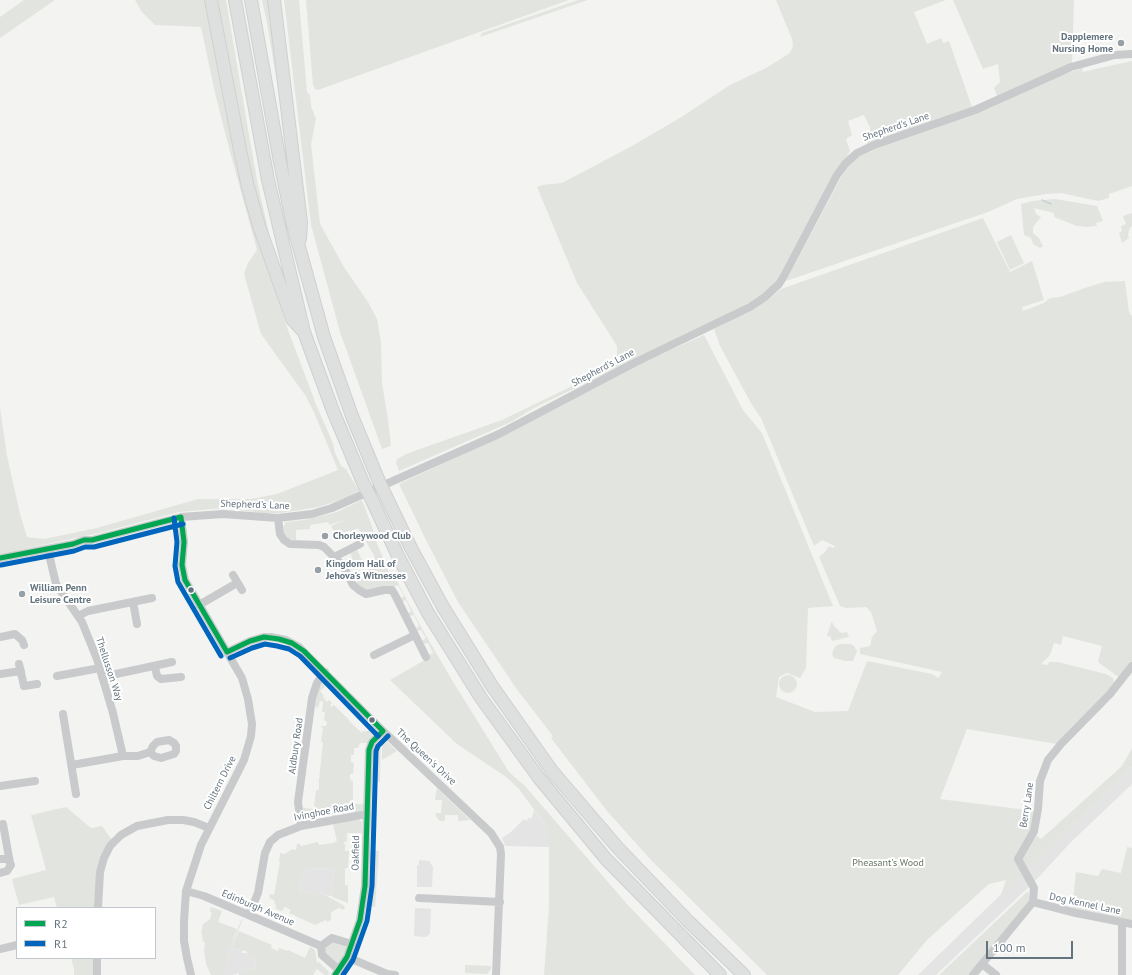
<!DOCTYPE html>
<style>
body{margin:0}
#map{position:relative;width:1132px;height:975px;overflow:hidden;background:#f3f3f1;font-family:"PT Sans",sans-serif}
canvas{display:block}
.legend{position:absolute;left:16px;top:907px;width:140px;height:52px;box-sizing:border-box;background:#fff;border:1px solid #c1c7cc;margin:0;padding:5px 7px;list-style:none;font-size:12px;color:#64747f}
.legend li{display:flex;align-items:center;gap:8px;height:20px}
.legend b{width:20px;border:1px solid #c1c7cc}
.scale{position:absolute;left:986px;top:941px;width:87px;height:18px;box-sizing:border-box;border:2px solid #64747f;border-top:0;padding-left:5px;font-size:12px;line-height:14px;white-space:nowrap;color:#64747f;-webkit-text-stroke:3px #fff;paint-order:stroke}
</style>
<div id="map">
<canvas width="1132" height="975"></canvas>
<ul class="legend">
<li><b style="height:5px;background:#00a651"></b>R2</li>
<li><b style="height:5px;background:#0065bd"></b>R1</li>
</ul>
<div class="scale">100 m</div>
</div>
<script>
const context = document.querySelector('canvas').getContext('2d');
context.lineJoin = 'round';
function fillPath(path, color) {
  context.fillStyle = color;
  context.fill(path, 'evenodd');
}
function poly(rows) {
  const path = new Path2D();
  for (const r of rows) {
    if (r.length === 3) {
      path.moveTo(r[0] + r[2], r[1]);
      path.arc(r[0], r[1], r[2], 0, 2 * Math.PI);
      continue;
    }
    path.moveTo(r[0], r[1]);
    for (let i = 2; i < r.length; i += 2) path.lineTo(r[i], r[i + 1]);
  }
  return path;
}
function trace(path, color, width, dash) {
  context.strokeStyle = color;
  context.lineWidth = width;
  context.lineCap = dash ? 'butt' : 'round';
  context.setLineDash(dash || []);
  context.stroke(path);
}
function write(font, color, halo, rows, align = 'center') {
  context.font = font + ' "PT Sans",sans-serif';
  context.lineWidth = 4;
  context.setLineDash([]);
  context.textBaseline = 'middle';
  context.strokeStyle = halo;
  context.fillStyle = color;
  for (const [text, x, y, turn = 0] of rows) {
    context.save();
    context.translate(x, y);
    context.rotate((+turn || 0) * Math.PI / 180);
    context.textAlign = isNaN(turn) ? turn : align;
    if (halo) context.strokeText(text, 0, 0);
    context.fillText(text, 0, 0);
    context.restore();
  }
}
fillPath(poly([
 [1132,767,1132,784,1130,786,1070,843,1035,881,936,975,918,975],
 [534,810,549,830,549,847,505,846,502,838,511,832,524,819,527,821,528,818,532,818],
 [419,860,429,861,433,867,432,887,417,887,417,865,419,865],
 [334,868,332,896,299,892,302,869],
 [415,908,431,909,430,934,426,937,414,936],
 [242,919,243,919,231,948,242,950,242,953,246,953,248,954,247,956,255,959,256,968,243,971,243,975,239,975,239,973,232,975,224,975,225,972,227,972,228,950]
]), '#e3e4e3');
fillPath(poly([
 [24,0,55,0,0,38,0,17],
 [135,0,206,0,234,147,261,249,288,330,317,407,333,443,335,453,341,466,346,469,359,491,345,498,319,507,281,513,262,513,224,508,179,512,99,533,0,554,0,408,7,456,20,514,27,537,44,539,97,528,198,499,251,499,277,494,338,470,313,410,305,395,261,334,244,274,248,263,257,250,229,148,215,93,201,27,155,25,142,12],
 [215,0,226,0,248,129,258,185,273,251,272,252,245,157],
 [262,0,272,0,285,130,267,23],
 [284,0,299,0,307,92,310,95,311,106,316,119,311,144,320,224,344,267,368,302,377,319,381,342,382,383,388,419,391,446,382,449,340,332,311,225],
 [306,0,569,0,318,90,315,89,313,85],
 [578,0,588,0,480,37,482,33],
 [776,0,946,0,914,12,927,44,941,38,943,43,949,41,972,107,867,144,865,136,870,133,870,126,869,126,864,115,848,121,852,135,846,139,850,151,775,285,762,296,711,323,534,408,511,422,399,471,396,463,397,459,406,454,502,420,597,374,610,366,617,354,617,346,577,283,537,187,542,185,562,183,632,146,683,116,730,85,766,68,790,53,793,46,792,39],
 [953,0,1074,0,1072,64,997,96,994,88,1000,82,998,64,983,69],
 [1132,61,1132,186,1109,194,1109,198,1098,201,1061,193,1046,194,1017,199,988,212,786,281,846,168,862,153,955,118,992,107,1039,83,1083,68,1082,72],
 [1055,199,1097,206,1103,221,1096,223,1097,226,1087,227,1077,226,1054,217,1054,213,1034,208,1036,214,1041,217,1033,227,1033,233,1039,238,1043,246,1040,248,1033,244,1031,238,1024,235,1021,204,1033,201],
 [1132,213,1132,226,1129,230,1128,235,1129,238,1122,243,1119,233,1122,231,1121,226,1126,224,1123,216],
 [983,218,1010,272,1032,261,1044,300,1022,307,1023,311,1044,303,1050,298,1060,297,1085,288,1104,282,1125,281,1129,312,1132,316,1132,661,1129,667,1120,678,1098,662,1102,646,1063,636,1061,645,1054,643,1050,655,1041,664,1048,665,1049,662,1058,662,1106,674,1113,678,1115,684,1057,744,967,729,940,799,1035,811,1040,818,1037,836,1041,839,1122,766,1132,748,1132,767,1001,895,1006,880,989,884,927,940,898,975,767,975,651,860,607,811,551,738,553,736,518,691,458,602,426,540,399,484,491,441,637,365,704,335,743,410,762,433,833,606,808,608,806,668,800,678,787,673,779,677,776,697,815,712,848,711,867,661,932,674,938,678,942,672,860,654,860,648,870,646,872,637,877,631,871,612,866,607,846,608,840,606,819,557,825,552,829,546,833,548,835,546,822,540,814,546,761,418,752,405,720,346,714,329,769,299,781,289],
 [1011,235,1024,263,1010,270,997,242],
 [362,500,373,529,374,536,388,570,394,579,397,581,421,627,452,680,509,772,525,786,627,904,695,975,544,975,549,906,549,830,519,789,506,777,457,744,390,680,430,657,429,655,433,653,428,643,424,644,422,641,426,638,421,630,417,631,416,628,419,626,414,615,410,616,408,613,411,611,406,600,402,602,401,598,404,596,398,585,394,587,385,586,368,590,364,589,356,583,368,571,375,557,358,528,351,532,350,530,344,533,343,532,336,535,331,526,345,520,329,525,328,522,310,525,310,529,296,530,296,541,289,539,284,533,283,528,286,522,304,520,337,512],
 [357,550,362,560,356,564,357,566,350,570,345,560,352,557,350,553],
 [832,622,834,626,841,633,847,632,849,637,833,641,831,640,831,637,827,636,831,623],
 [841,644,851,644,854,646,857,651,853,661,845,661,834,658,832,654,834,648,837,645],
 [788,684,9],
 [324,681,328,684,320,691,324,696,323,698,324,699,327,698,325,700,327,702,329,700,332,703,330,705,331,707,334,705,349,720,349,721,362,733,364,730,366,732,372,727,375,730,375,731,367,743,360,743,358,748,354,748,354,755,351,755,351,762,354,763,353,774,350,774,350,778,351,781,353,781,353,804,363,804,363,810,355,813,354,808,336,812,336,816,333,816,332,813,314,817,315,822,306,821,305,820,303,808,315,809,315,806,314,806,316,791,319,789,319,781,317,780,319,780,323,742,321,742,323,728,321,727,321,726,326,726,327,722,324,720,325,712,322,712,323,702,320,701,318,708,314,706,318,688],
 [381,738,380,782,371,779,373,747],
 [383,738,397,751,382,760,382,739],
 [437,788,470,820,458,821,458,815,445,815,445,821,440,821,437,818,435,813,441,813,442,800,435,800],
 [66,807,91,828,102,826,112,840,109,844,96,908,57,908,54,897,19,905,12,879,46,870,31,815],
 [358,819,362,822,362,833,347,833,347,841,344,842,345,845,347,845,345,846,345,851,349,851,348,868,345,868,345,885,348,885,348,903,332,897,334,868,302,869,299,892,325,895,345,906,344,910,339,908,335,910,331,913,331,920,327,922,326,920,315,925,289,913,291,910,285,907,282,911,276,909,276,907,274,900,269,898,270,894,274,895,280,862,279,861,280,853,285,854,292,849,296,850,297,844,300,844,301,846,318,842,319,845,333,843,337,841,333,824],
 [1127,847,1132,848,1132,921,1072,910,1076,872,1098,876,1102,869,1121,873],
 [369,851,379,851,375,907,366,905],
 [1028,891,1031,900,978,975,939,975],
 [211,907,222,911,218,922,237,929,228,950,227,972,225,972,224,975,211,975,206,964,204,950,205,942,203,942,202,934,201,934,203,924,210,919,212,912,210,912],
 [239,931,272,945,271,948,278,951,279,948,288,951,288,950,305,958,310,947,312,948,315,950,317,963,319,962,330,973,328,975,325,975,317,969,313,975,243,975,243,971,256,968,255,959,247,956,248,954,246,951,231,948],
 [333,940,345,945,346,948,346,951,339,963,337,964,325,955,324,947],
 [71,958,95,958,95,975,74,975,74,969],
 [465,965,491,966,491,969,487,974,465,973]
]), '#e2e5df');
trace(poly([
 [1042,200,1051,204]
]), '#cad1d4', 1.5);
const highway = poly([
 [211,0,240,150,248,187,259,226,292,319,304,332],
 [235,0,268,180,304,332,333,411,364,485],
 [251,0,280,162,293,225,324,337,352,416,378,479],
 [274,0,301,222,300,239],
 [383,490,411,548,443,607,492,686,552,771,618,848,688,921,744,975],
 [370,496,398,556,428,613,481,698,539,778,606,859,720,975]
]);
trace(highway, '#cfd0cf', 14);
trace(poly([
 [181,517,184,542,182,565,185,580,242,678,248,699,252,724,251,736,244,760,201,845,186,891,184,921,184,941,187,958,191,975],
 [278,518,280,534,284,540,290,544,319,545,324,547,343,566,353,585,359,590,366,594,384,590,392,590,395,595,426,657],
 [48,550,56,584,82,622,97,659,113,713,123,756],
 [334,557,360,544],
 [0,558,73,544,84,540,92,540,181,517,223,514,278,518,312,514,332,508,499,434,636,362,750,307,765,297,779,284,784,276,837,175,845,164,857,153,874,145,975,110,1071,67,1115,55,1132,54],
 [233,575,242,590],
 [133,602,137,624],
 [199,605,237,583],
 [78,616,88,611,152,598],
 [0,637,15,634,22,640,24,645],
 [227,652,250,641,264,637,271,637,286,640,299,647,383,731,491,833,500,847,501,854,496,975],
 [374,655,415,635],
 [19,664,24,686,37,684],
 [155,667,157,676,161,679,181,677],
 [0,674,21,671],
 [57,676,100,668],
 [102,677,172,662],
 [63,714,76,794],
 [72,765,123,756,138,756,150,752,154,756,161,758,174,754,176,751,176,746,174,743,169,740,157,742,153,746,150,752],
 [0,786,35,781],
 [3,824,10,863],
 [301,826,298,802,312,698,317,683,325,672],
 [0,859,7,859,9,861,11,865,7,871,0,873],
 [186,891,204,896,321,946],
 [419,898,500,902],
 [1033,902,1076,913,1132,924],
 [98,908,100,872,104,858,110,846,121,835,137,826,168,820,183,820,194,822,209,828],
 [249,915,258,893,265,853,270,842,278,835,301,826,367,814],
 [1122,922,1122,975],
 [0,949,17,945],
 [347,957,387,974,395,975],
 [982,964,996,975],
 [339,970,322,955,321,946,332,938,352,944],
 [97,975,97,958],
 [335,975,347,957,360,920,365,886,367,814,369,750,372,742,383,731],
 [973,975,1033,902,1034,888,1018,859,1034,831,1038,809,1040,781,1048,760,1061,744,1110,694,1132,666]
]), '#c8cacb', 8);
trace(highway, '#dedfdf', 12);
const highwayBridge = poly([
 [378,479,383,490],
 [364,485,370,496]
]);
trace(highwayBridge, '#cfd0cf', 14, []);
trace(highwayBridge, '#dedfdf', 12);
trace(poly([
 [181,517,184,542,182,565,185,580,227,652],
 [0,558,73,544,84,540,92,540,181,517],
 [227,652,250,641,264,637,279,639,292,643,304,651,383,731],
 [335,975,347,957,360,920,365,886,369,750,372,742,383,731]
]), '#00a651', 5);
trace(poly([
 [174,518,177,542,175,566,178,582,221,656],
 [1,565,74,551,85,547,94,547,183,524],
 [230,658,252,648,265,644,277,646,289,649,300,656,378,736],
 [343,975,353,960,367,921,372,886,376,751,378,746,388,736]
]), '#0065bd', 5);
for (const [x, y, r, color] of [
 [1121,43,4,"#96a0a7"],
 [325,536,4,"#96a0a7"],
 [318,570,4,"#96a0a7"],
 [191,590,3.5,"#64747f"],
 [22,594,4,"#96a0a7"],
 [372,720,3.5,"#64747f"]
]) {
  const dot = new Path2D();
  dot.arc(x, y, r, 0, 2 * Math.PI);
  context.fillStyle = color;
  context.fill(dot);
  trace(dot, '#fff', 1.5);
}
write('bold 10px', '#64747f', '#fff', [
 ["Dapplemere",1113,37,"right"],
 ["Nursing Home",1113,49,"right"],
 ["Chorleywood Club",333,536],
 ["Kingdom Hall of",326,564],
 ["Jehova's Witnesses",326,576],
 ["William Penn",30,588],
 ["Leisure Centre",30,600]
], 'left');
write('10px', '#64747f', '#fff', [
 ["Shepherd's Lane",896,127,-19],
 ["Shepherd's Lane",603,368,-28],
 ["Shepherd's Lane",255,505,2],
 ["Thellusson Way",109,669,72],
 ["Aldbury Road",296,746,-82],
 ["The Queen's Drive",426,757,43],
 ["Chiltern Drive",220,783,-63],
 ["Berry Lane",1027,805,-81],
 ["Ivinghoe Road",324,812,-11],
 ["Oakfield",356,853,-89],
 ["Dog Kennel Lane",1085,904,12],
 ["Edinburgh Avenue",258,908,23]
]);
write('10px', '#677763', '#fff', [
 ["Pheasant's Wood",888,863]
]);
</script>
